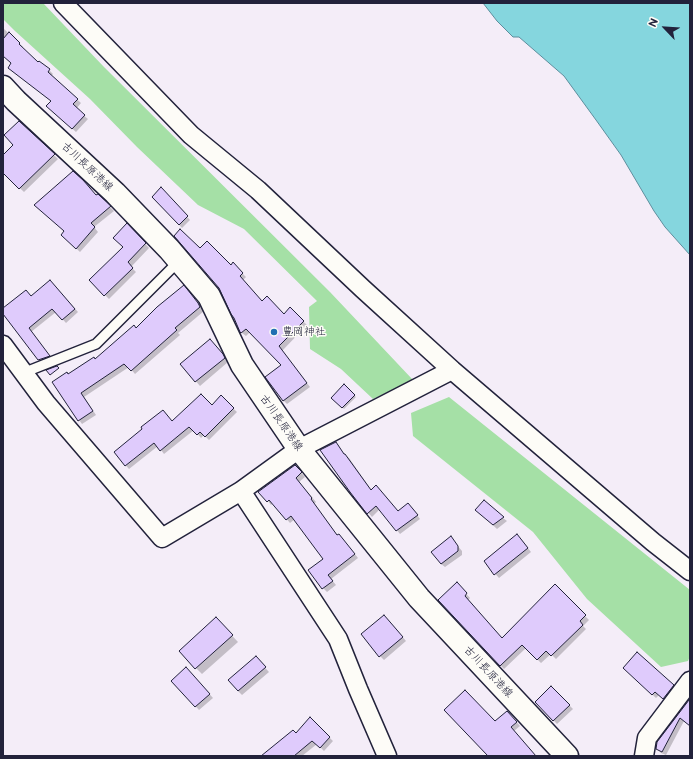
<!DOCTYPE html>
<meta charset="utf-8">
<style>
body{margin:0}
#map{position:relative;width:693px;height:759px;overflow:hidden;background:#f4edf8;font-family:"Balsamiq Sans",sans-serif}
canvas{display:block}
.frame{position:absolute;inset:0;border:4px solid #22223b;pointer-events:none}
.north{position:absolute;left:645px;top:8px;width:40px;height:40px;-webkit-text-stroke:3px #fdfcf7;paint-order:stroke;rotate:295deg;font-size:11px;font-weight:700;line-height:16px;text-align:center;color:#22223b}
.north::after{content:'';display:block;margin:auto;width:14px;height:18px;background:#22223b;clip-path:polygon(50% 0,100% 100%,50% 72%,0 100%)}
</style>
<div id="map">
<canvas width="693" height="759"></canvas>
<div class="frame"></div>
<div class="north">N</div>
</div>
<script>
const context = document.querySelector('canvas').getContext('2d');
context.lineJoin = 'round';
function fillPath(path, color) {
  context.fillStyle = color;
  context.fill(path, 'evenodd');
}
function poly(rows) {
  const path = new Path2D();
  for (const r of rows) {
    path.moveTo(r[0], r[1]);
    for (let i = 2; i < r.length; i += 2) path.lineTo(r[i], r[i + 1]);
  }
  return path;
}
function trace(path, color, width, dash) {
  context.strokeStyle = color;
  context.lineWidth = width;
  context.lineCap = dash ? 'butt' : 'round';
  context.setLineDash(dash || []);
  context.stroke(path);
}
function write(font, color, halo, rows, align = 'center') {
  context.font = font + ' "Balsamiq Sans","Klee One",sans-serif';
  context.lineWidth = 3;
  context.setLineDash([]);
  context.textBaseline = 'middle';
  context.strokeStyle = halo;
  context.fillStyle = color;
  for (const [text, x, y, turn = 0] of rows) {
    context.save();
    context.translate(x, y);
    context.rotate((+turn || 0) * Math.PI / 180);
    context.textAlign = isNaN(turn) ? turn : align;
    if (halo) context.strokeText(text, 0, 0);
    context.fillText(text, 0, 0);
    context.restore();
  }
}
fillPath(poly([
 [3,3,43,3,104,67,330,292,413,380,373,399,341,369,310,349,309,307,317,301,244,229,198,205,137,147,90,99,15,31,3,19],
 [449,397,690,590,690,656,688,661,661,667,587,599,533,532,413,436,411,413]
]), '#a5e0a6');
const water = poly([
 [483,3,690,3,690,255,665,227,654,211,621,155,596,120,564,76,519,37,513,37,497,21,483,3]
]);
fillPath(water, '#85d6de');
trace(water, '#5d8e9d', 1);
fillPath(poly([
 [3,28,23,47,22,48,39,63,49,70,53,74,51,76,81,103,76,109,88,119,76,132,51,110,52,101,3,55],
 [19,122,58,159,24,192,3,172,3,157,14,145],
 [161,189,190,220,182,228,153,197],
 [98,195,114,211,94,227,98,232,80,252,62,235],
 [127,224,149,248,131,267,136,272,109,299,90,280,124,247],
 [200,249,231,266,233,264,246,277,243,280,262,302,284,315,290,309,307,325,282,351,310,387,287,404,283,400,283,365,250,332,246,336,242,333],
 [53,284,78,312,66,323,56,312,31,332,52,359,42,363,14,328,3,312,3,309,31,297],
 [187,290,202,308,204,311,178,333,180,335,135,374,129,367,84,397,96,415,82,424,79,420,69,375,95,361],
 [214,344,228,362,200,386,181,364],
 [344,386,356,397,344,409,333,398],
 [221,397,237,412,209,440,204,435,201,438,194,430,164,454,158,446,129,469,115,453,172,422,212,406],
 [336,443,345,455,349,458,372,491,399,512,412,508,420,519,400,534,380,509,372,517,350,491],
 [299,470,305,477,299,482,316,502,314,504,338,536,339,535,343,539,358,558,331,579,336,585,327,592,323,588,324,560,295,519,290,523,273,503,271,505,268,501],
 [480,513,503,518,507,521,497,529],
 [451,538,462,551,462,555,445,567,441,564],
 [521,539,531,552,499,578,485,562],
 [457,584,470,598,468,600,503,640,555,586,589,620,583,626,586,629,556,659,551,654,541,663,526,648,504,669,439,600],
 [388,620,406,641,384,660,380,656],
 [222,625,238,642,202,674,196,668],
 [259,661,269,672,242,695,238,691],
 [190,672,213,698,199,710,173,681],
 [628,672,673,686,677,690,667,702,659,695,656,698],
 [551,687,573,709,557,724,536,702],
 [690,700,690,726,684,721,666,755,661,753,657,749,658,743],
 [511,716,520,726,514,731,535,756,489,756],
 [310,719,333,741,324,751,317,744,302,756,264,756,296,734]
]), '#0003');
const building = poly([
 [9,32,20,43,19,44,38,62,39,61,50,69,48,72,78,99,73,104,85,115,72,129,46,106,51,101,8,68,11,63,3,56,3,39,9,32],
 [19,121,55,154,19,189,3,173,3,155,13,145,4,135,19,121],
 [73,171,83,180,96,195,98,194,111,206,91,223,95,227,76,249,61,235,64,231,34,205,73,171],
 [161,187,188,216,179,225,152,197,161,187],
 [127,223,146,243,128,262,133,268,104,296,89,280,123,247,113,238,127,223],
 [180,229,200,248,207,241,231,265,233,262,243,273,240,276,262,301,267,296,284,314,290,307,304,321,279,346,307,383,283,401,265,377,281,365,246,329,241,333,240,332,234,318,231,314,219,288,174,236,180,229],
 [50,280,75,309,62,320,52,309,29,328,50,356,38,360,3,314,3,308,26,290,31,296,50,280],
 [184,285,198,303,200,307,175,328,177,330,131,371,124,364,81,393,93,411,78,421,52,382,67,372,68,374,94,357,95,359,134,325,136,328,157,307,184,285],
 [210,339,223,354,225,358,195,382,180,364,210,339],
 [57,366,59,368,50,375,46,370,57,366],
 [344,384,355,395,342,408,331,398,344,384],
 [201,394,212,405,221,395,234,408,205,437,200,432,197,435,189,427,160,451,154,443,125,466,114,452,142,429,141,427,163,410,172,421,201,394],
 [336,442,344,454,345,454,371,490,376,485,398,511,408,503,418,515,396,531,376,506,367,514,350,492,320,450,336,442],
 [295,465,302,472,296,478,312,498,311,499,337,535,339,534,355,554,328,575,333,581,322,589,308,570,323,559,317,551,291,516,286,520,269,500,267,502,258,492,295,465],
 [484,500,504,517,493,525,475,510,484,500],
 [517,534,528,548,494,575,484,561,517,534],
 [451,536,458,546,458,551,441,564,431,552,451,536],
 [457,582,467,593,465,596,502,638,555,584,586,615,580,621,583,625,551,656,546,651,537,660,522,645,500,666,438,600,457,582],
 [384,615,403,637,379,657,361,634,384,615],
 [216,617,233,635,195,669,179,651,216,617],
 [637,652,674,685,663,699,655,692,652,695,623,668,637,652],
 [256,656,266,667,238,691,228,680,256,656],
 [186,667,210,694,195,707,171,681,186,667],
 [551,686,570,705,553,721,535,702,551,686],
 [465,690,495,721,507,711,517,722,511,727,536,756,488,756,444,710,465,690],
 [689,700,690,701,690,726,680,718,662,752,656,749,657,742,689,700],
 [310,717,330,737,320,748,312,741,294,756,261,756,293,730,296,733,310,717]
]);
fillPath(building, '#dfcbfc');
trace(building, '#22223b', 1);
const lane = poly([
 [23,373,96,344,179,261]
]);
const street = poly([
 [63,3,191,135,258,190,363,289,452,370,653,542,690,571],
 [3,345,46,403,162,538,241,491,299,449,452,370],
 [241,491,338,639,358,689,387,756],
 [644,756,647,738,690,681]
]);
const secondary = poly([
 [3,87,16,101,115,193,169,249,209,296,242,365,299,449,419,598,567,756]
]);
trace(lane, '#22223b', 12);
trace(street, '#22223b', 21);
trace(secondary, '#22223b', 25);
trace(lane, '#fdfcf7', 9);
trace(street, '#fdfcf7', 18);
trace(secondary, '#fdfcf7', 22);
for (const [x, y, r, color] of [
 [274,332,4,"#1f6fb2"]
]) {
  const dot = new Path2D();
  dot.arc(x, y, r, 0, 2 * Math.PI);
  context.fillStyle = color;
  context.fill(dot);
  trace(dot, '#fdfcf7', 1.5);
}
write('11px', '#22223b', '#fdfcf7', [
 ["古川長原港線",87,167,43],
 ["古川長原港線",281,423,55],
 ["古川長原港線",488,672,47]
]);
write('11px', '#22223b', '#fdfcf7', [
 ["豊岡神社",282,332]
], 'left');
</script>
